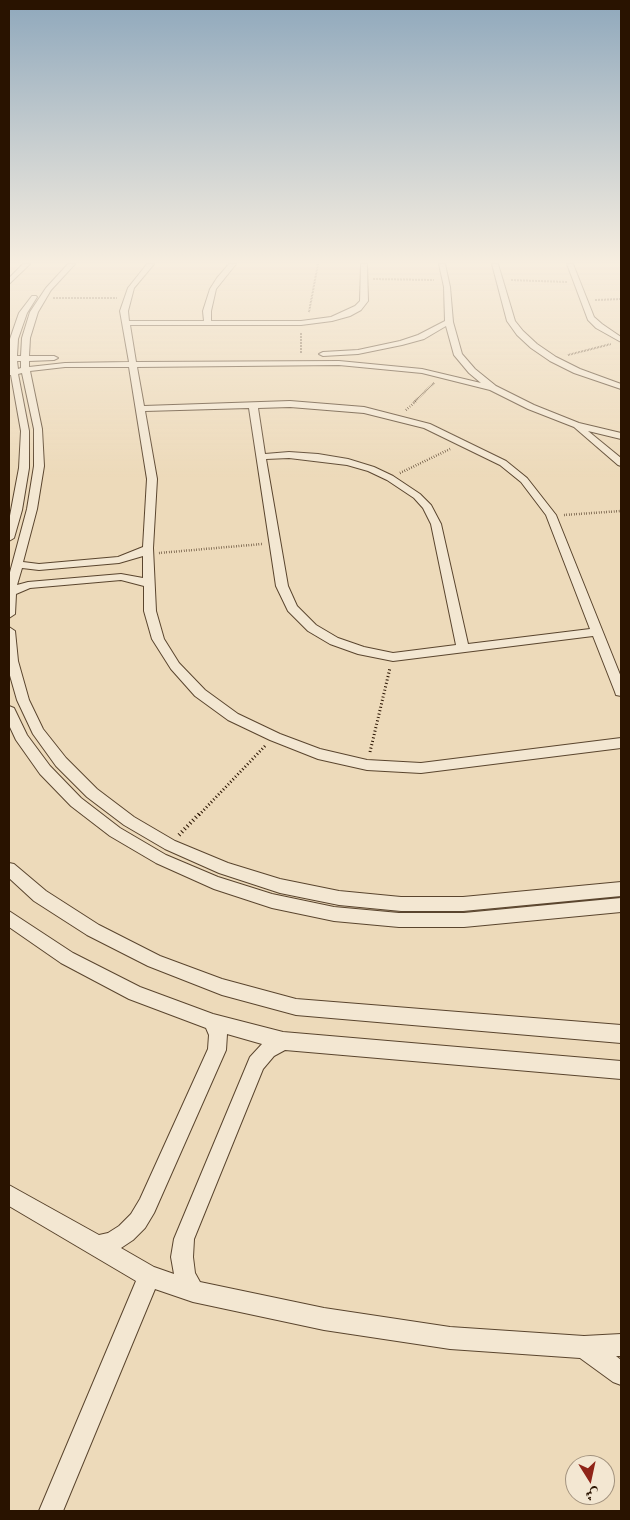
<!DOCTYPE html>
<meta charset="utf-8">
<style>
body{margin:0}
#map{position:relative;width:630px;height:1520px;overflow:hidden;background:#eddaba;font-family:Alegreya,Amiri,serif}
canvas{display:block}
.frame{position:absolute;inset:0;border:10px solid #291300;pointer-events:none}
.north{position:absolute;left:565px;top:1455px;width:50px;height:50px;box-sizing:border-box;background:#f3e7d2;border:1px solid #a2927e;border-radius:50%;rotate:170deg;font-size:14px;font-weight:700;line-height:20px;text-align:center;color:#291300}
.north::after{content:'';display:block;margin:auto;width:18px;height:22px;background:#8f2418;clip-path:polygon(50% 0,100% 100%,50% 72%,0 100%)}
</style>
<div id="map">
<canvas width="630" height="1520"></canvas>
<div class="frame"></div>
<div class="north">ش</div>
</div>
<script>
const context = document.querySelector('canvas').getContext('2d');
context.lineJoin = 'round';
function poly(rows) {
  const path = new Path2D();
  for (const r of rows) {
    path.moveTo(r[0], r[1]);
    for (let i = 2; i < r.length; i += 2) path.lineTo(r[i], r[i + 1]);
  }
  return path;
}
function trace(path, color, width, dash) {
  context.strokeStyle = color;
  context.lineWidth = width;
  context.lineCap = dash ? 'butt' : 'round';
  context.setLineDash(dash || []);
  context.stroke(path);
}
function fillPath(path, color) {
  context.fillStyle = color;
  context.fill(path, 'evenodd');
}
const street = poly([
 [23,264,30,264,9,284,9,278,23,264],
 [68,264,75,264,51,290,38,312,30,338,29,356,54,356,58,358,54,360,29,361,29,367,65,363,129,362,120,311,128,288,147,264,154,264,134,288,128,311,129,321,204,321,203,311,210,289,217,278,229,264,236,264,216,289,211,311,211,321,301,321,331,317,355,306,360,301,361,264,367,264,368,301,361,310,350,316,332,321,301,325,130,325,136,362,339,361,422,369,481,383,469,373,454,355,446,326,424,339,402,345,358,354,323,356,319,354,323,352,358,350,400,341,418,335,445,321,444,287,439,264,445,264,450,287,453,322,462,354,475,369,496,386,534,405,579,423,621,433,621,439,588,431,621,458,621,466,618,465,574,427,528,409,490,390,422,373,339,365,137,367,144,406,290,401,364,407,430,424,506,461,527,478,556,515,621,677,621,696,616,695,615,692,593,636,393,661,358,654,330,644,308,631,288,611,276,586,249,408,145,411,157,479,153,548,156,611,164,639,179,663,205,690,238,714,280,734,320,749,367,760,421,763,621,738,621,748,421,773,367,770,318,759,270,740,228,720,195,696,171,669,152,639,144,611,144,586,121,580,30,588,16,594,15,614,9,618,9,576,27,509,34,466,34,429,22,373,18,374,29,431,29,468,22,510,14,538,9,541,9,521,19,468,21,431,11,375,9,375,10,339,19,313,32,296,36,296,37,297,27,313,18,339,17,356,21,356,22,338,30,312,46,288,68,264],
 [17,361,21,361,21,368,18,369,17,361],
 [65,367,129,367,147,479,143,547,118,557,39,564,23,562,37,509,44,466,42,429,30,371,65,367],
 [290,407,364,413,424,428,500,465,521,482,546,515,590,629,468,644,441,524,431,505,420,494,393,476,374,467,348,459,318,454,289,452,265,454,258,408,290,407],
 [289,458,347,465,368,471,387,480,414,498,423,508,431,524,456,645,393,653,364,647,338,638,316,625,297,606,288,586,266,459,289,458],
 [143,556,143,578,121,574,28,582,17,585,22,568,39,570,119,563,143,556],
 [492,264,498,264,515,321,523,331,537,344,556,357,580,369,621,384,621,389,574,373,550,361,531,348,517,335,507,321,492,264],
 [567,264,573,264,594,317,602,324,621,337,621,342,596,328,588,320,567,264],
 [9,627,15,631,18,661,29,700,43,729,66,758,97,789,134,817,175,841,228,863,280,879,339,891,401,897,463,897,621,882,621,896,463,911,401,911,339,905,280,893,219,873,165,849,124,825,87,797,56,766,33,734,17,700,9,672,9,627],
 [9,706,14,708,27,735,50,766,81,798,120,828,166,855,218,877,272,894,334,907,399,913,464,913,621,898,621,912,464,927,399,927,334,921,272,908,214,889,156,863,110,836,71,806,40,774,16,740,9,725,9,706],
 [9,863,14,864,46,891,99,925,160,956,222,979,296,999,621,1025,621,1043,296,1015,222,995,148,966,87,935,34,901,9,878,9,863],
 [9,911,73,953,140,987,213,1014,283,1032,621,1061,621,1079,285,1050,274,1056,263,1069,194,1239,193,1257,195,1273,200,1282,324,1308,450,1327,584,1336,621,1334,621,1356,616,1356,621,1360,621,1385,613,1382,580,1358,450,1349,324,1330,193,1302,155,1289,63,1511,39,1511,136,1281,9,1206,9,1185,99,1235,108,1233,119,1226,131,1214,140,1199,208,1049,209,1035,206,1028,129,999,61,963,9,927,9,911],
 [227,1034,262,1044,250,1057,174,1239,171,1257,174,1274,154,1267,121,1248,133,1240,145,1228,154,1213,226,1050,227,1034]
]);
trace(street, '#5a452e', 2);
trace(poly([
 [373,279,434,280],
 [511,280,567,282],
 [53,298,117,298],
 [595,300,621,299],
 [309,312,318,264],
 [301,333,301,354],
 [568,355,611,344],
 [414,402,434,383]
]), '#291300', 2, [0.5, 1]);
trace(poly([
 [406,410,416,401],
 [400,473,450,449],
 [564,515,621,511],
 [159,553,262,544]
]), '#291300', 2.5, [0.5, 2]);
trace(poly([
 [370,752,390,668],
 [199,815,265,746]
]), '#291300', 3, [1, 2.5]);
trace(poly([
 [179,835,200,813]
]), '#291300', 4, [1, 3]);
fillPath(street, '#f3e7d2');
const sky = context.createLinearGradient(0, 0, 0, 477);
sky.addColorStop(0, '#8fa8bc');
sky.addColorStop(0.55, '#f7eee0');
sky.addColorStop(1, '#f7eee000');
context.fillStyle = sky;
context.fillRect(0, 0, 630, 477);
</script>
